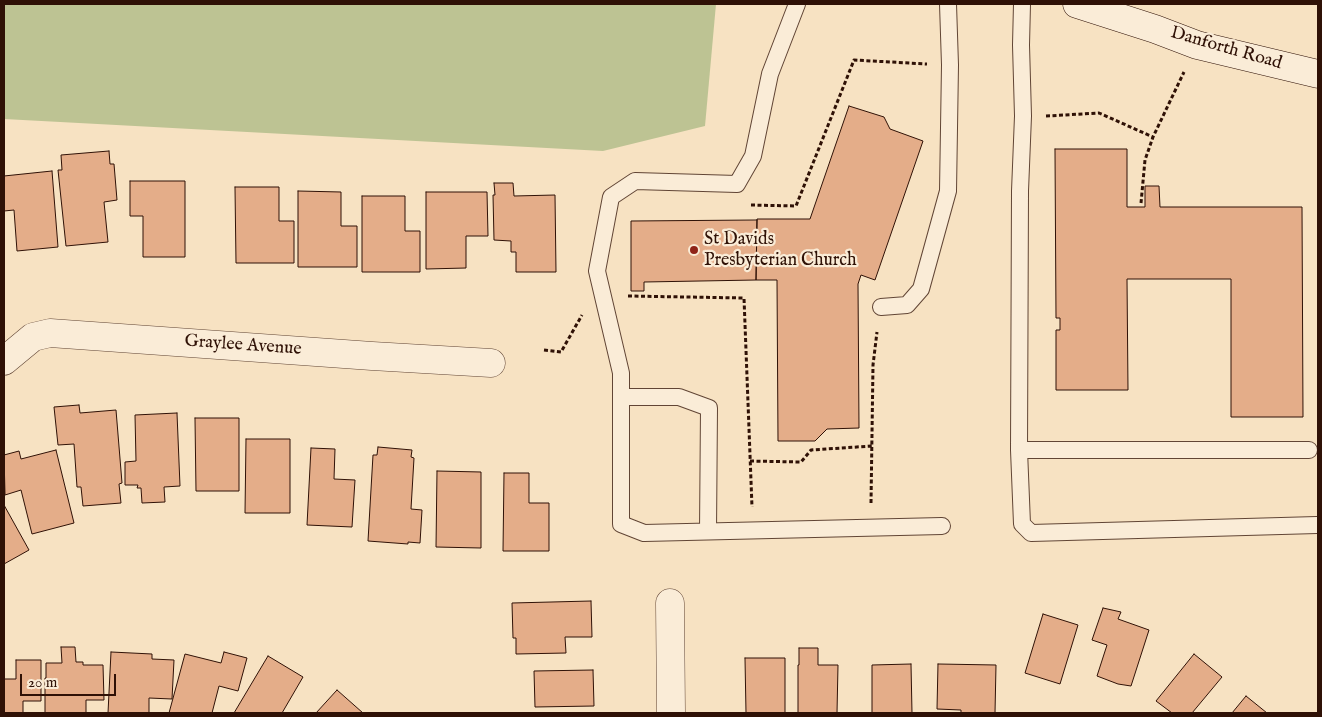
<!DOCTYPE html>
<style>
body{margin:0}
#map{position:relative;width:1322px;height:717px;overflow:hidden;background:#f7e2c2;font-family:"IM FELL English",serif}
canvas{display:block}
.frame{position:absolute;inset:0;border:5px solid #2f1106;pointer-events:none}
.scale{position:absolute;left:20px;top:674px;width:96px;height:22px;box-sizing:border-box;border:2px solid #2f1106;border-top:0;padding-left:6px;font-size:15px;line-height:18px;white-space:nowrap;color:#2f1106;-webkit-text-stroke:4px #faecd7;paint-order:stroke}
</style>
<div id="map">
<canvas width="1322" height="717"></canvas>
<div class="frame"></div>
<div class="scale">20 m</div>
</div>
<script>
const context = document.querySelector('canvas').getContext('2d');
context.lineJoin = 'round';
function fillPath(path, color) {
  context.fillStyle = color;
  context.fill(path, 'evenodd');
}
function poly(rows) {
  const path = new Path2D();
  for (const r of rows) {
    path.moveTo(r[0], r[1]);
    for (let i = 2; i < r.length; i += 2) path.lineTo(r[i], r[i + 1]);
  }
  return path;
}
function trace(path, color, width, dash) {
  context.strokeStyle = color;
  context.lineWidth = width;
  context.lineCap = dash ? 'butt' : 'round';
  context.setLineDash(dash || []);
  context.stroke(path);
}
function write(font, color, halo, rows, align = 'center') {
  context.font = font + ' "IM FELL English",serif';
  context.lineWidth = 4.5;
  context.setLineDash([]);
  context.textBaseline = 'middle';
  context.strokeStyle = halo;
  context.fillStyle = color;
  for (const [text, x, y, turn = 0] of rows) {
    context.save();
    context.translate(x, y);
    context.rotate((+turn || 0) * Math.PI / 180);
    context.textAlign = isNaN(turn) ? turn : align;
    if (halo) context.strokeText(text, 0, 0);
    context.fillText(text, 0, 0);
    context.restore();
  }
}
fillPath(poly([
 [4,4,716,4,705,126,603,151,4,119]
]), '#bdc393');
const building = poly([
 [849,106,884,117,890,129,923,141,875,280,861,275,858,284,859,428,827,429,815,441,778,441,777,280,756,280,757,219,810,219,849,106],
 [1055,149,1127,149,1127,207,1145,207,1145,186,1159,186,1160,207,1302,207,1303,417,1231,417,1231,279,1127,279,1128,390,1056,390,1056,330,1060,330,1060,318,1056,318,1055,149],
 [109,151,110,164,114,164,117,200,104,202,108,242,66,246,58,170,62,170,61,155,109,151],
 [52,171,58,247,17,251,14,210,4,211,4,176,52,171],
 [130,181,185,181,185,257,143,257,143,216,130,216,130,181],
 [494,183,513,183,514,196,555,195,556,272,516,272,516,252,511,252,511,241,494,240,493,195,495,195,494,183],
 [235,187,279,187,279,221,294,221,294,263,236,263,235,187],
 [298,191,341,192,341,226,357,226,357,267,298,267,298,191],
 [426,192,487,192,488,236,466,236,466,268,426,269,426,192],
 [362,196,405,196,405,231,420,231,420,272,362,272,362,196],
 [757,220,756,280,644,282,644,291,631,291,631,221,757,220],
 [79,405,80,413,116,410,122,483,119,484,121,503,83,506,81,487,77,487,74,444,58,445,54,407,79,405],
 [177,413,180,486,164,487,165,502,142,503,141,488,137,488,138,485,125,485,125,462,136,461,135,415,177,413],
 [195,418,239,418,239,491,196,491,195,418],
 [246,439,290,439,290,513,245,513,246,439],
 [378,447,412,450,411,457,414,458,411,509,422,510,420,543,408,542,408,544,368,541,373,455,377,455,378,447],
 [311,448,335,449,334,479,355,480,352,527,307,525,311,448],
 [56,450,74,523,32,534,21,490,5,495,4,455,19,451,21,459,56,450],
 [437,471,481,472,481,548,436,547,437,471],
 [504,473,529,473,529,503,549,503,549,551,503,551,504,473],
 [4,505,29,550,4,564,4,505],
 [591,601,592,637,565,637,566,653,516,654,516,638,513,638,512,603,591,601],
 [1103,608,1121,612,1118,619,1149,630,1131,686,1118,684,1097,676,1107,645,1092,640,1103,608],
 [1043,614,1078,625,1060,684,1025,673,1043,614],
 [61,647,75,647,76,662,83,662,83,665,103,665,104,700,86,700,86,713,45,713,45,678,46,678,46,663,62,663,61,647],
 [799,648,818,648,818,665,838,665,837,713,798,713,798,665,799,665,799,648],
 [111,652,152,654,152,659,174,660,172,699,149,698,149,713,108,713,111,652],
 [224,652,247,658,238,691,219,686,212,713,169,713,185,654,221,663,224,652],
 [1194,654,1222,677,1192,713,1172,713,1156,701,1194,654],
 [268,656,303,677,282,713,234,713,268,656],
 [745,658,785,658,785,713,746,713,745,658],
 [16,660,41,660,41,701,23,701,23,713,4,713,4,679,16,679,16,660],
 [911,664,912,713,872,713,872,665,911,664],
 [938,664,996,665,995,713,961,713,961,710,937,709,938,664],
 [593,670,594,706,535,707,534,671,593,670],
 [337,690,363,713,316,713,337,690],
 [1246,696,1267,713,1232,713,1246,696]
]);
fillPath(building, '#e4ad89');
trace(building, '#2f1106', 1);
const lane = poly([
 [797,4,770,74,753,156,737,184,635,181,611,197,597,271,621,373,621,524,644,533,942,526],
 [1022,4,1021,45,1023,116,1020,191,1019,450,1022,524,1031,533,1317,525],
 [881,307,907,305,921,289,948,191,950,65,948,4],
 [621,397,679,397,709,408,708,531],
 [1019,450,1309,450]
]);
const street = poly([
 [4,361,33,337,50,333,372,356,491,363],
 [670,603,671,713]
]);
const secondary = poly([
 [1077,4,1155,29,1197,45,1318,74]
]);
trace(lane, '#614535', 18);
trace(street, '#614535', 29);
trace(secondary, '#2f1106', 29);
trace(poly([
 [1046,116,1099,113,1153,137],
 [1141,203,1145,160,1153,137,1184,72],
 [751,205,796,206,854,60,927,64],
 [628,296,744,298,752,507],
 [544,350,561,352,582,315],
 [750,461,801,462,811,450,872,446],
 [871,503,873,365,877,332]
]), '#2f1106', 3, [4, 2.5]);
trace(lane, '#faecd7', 16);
trace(street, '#faecd7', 28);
trace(secondary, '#faecd7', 28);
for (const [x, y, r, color] of [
 [694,250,5,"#8f2418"]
]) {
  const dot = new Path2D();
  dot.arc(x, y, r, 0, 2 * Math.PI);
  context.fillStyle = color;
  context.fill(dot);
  trace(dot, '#faecd7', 2);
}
write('18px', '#2f1106', '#faecd7', [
 ["Danforth Road",1226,49,16],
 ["Graylee Avenue",243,346,4]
]);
write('18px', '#2f1106', '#faecd7', [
 ["St Davids",704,240],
 ["Presbyterian Church",704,261]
], 'left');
</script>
